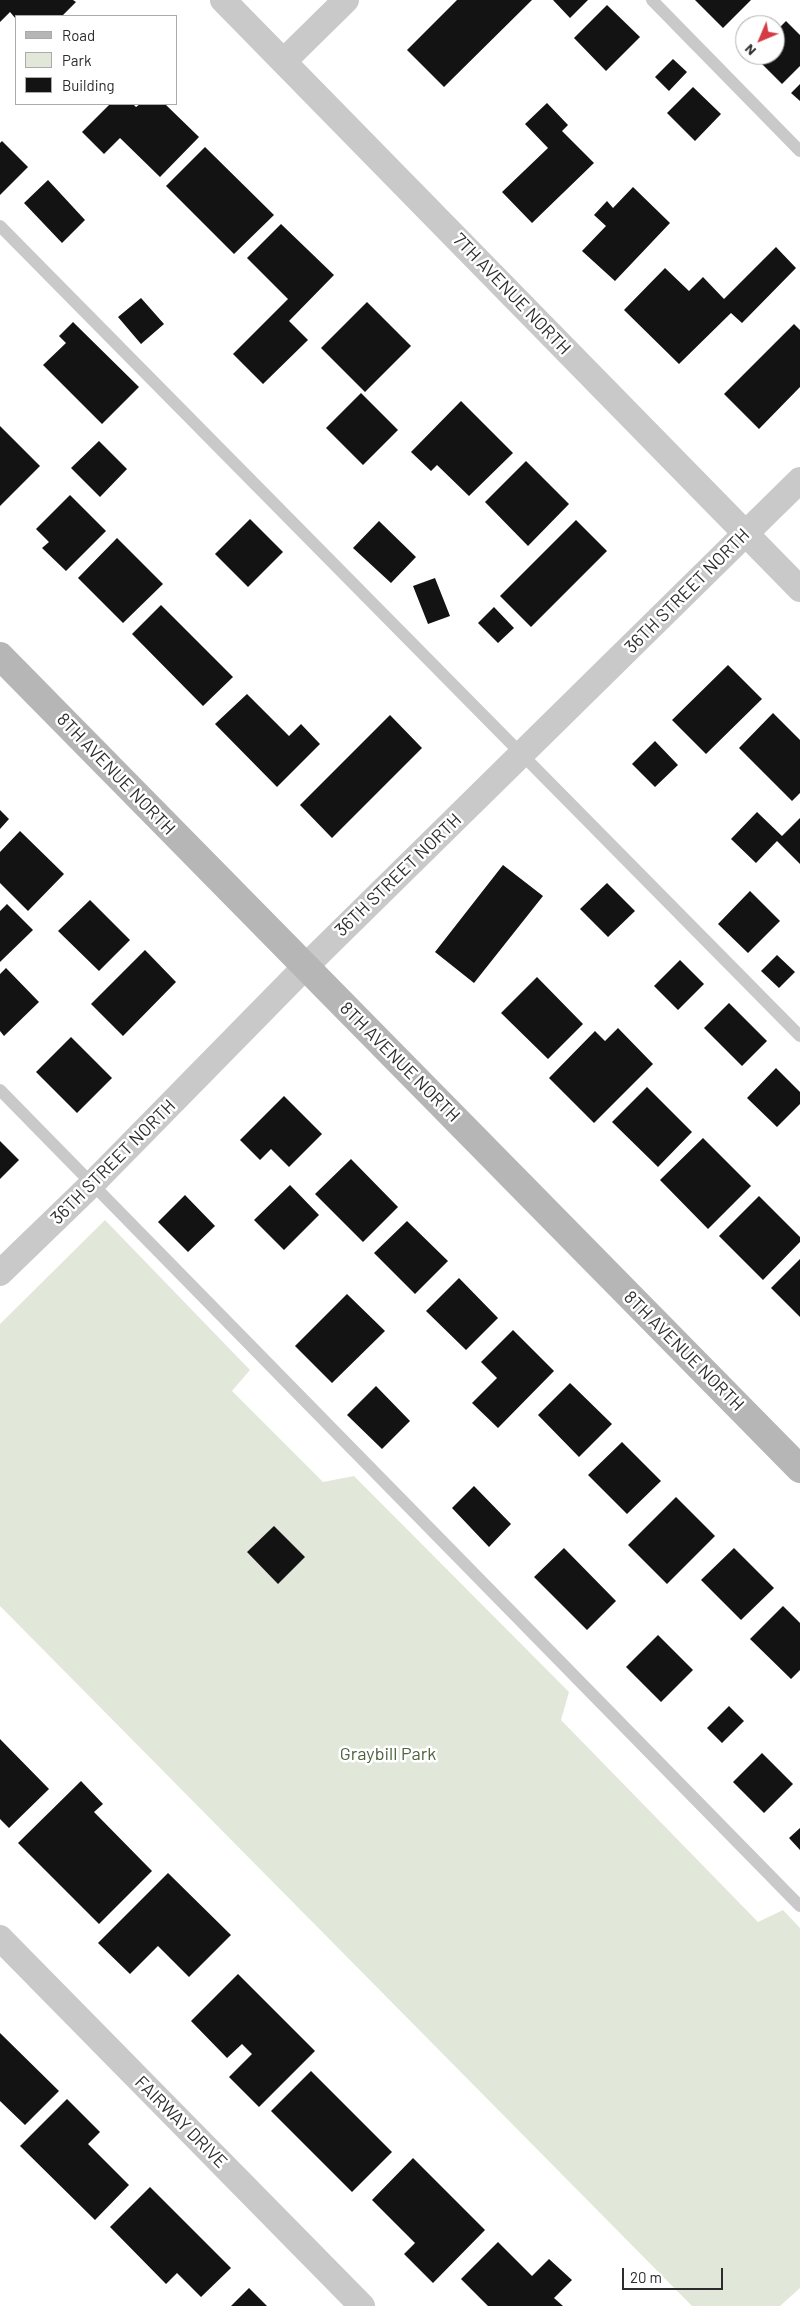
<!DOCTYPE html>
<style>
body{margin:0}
#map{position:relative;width:800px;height:2306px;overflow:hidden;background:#fff;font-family:Barlow,sans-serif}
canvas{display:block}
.legend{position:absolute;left:15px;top:15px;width:162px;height:90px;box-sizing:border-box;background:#fff;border:1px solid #ababab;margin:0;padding:6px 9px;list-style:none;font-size:15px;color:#2c2c2c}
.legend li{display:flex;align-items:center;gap:10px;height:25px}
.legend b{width:25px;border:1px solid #ababab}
.north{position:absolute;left:735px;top:15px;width:50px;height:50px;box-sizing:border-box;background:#fff;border:1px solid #ababab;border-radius:50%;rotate:225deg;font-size:14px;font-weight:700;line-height:20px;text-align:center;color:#2c2c2c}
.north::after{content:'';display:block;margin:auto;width:18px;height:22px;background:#d43c45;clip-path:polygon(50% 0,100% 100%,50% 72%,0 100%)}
.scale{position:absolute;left:622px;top:2268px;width:101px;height:22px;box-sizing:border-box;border:2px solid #2c2c2c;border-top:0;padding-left:6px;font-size:15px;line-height:18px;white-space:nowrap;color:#2c2c2c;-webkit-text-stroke:4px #fff;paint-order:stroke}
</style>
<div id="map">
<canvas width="800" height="2306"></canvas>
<ul class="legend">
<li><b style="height:6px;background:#b6b6b6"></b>Road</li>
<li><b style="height:14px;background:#e1e8da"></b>Park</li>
<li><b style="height:14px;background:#131313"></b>Building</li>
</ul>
<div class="north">N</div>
<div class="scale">20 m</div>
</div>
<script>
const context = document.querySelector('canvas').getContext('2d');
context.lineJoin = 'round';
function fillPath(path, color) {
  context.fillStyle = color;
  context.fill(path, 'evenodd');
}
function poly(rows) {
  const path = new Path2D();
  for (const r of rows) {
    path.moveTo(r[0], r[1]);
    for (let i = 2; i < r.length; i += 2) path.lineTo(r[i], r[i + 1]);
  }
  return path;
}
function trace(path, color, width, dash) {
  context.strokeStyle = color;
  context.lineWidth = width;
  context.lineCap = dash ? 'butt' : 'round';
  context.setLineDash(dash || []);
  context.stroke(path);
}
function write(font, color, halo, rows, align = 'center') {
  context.font = font + ' Barlow,sans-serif';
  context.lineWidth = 5;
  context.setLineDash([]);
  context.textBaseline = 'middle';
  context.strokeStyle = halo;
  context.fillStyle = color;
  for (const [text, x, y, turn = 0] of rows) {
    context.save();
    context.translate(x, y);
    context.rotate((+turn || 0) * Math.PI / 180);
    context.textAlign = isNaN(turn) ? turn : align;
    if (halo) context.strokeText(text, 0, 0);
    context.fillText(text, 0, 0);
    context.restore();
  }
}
fillPath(poly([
 [105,1220,250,1370,232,1391,323,1482,354,1476,569,1692,561,1720,758,1922,783,1910,800,1928,800,2288,780,2306,692,2306,0,1606,0,1324]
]), '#e1e8da');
fillPath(poly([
 [0,0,73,0,76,2,62,16,16,16,16,19,10,12,0,22],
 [457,0,532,0,444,87,407,50],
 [553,0,588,0,570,18],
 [695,0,751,0,723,28],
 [607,5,640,37,606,71,574,38],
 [786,21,800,35,800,66,782,84,753,55,775,55,775,32],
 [673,59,687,72,669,91,655,77],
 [800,84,800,101,791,93],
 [693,87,721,114,695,141,667,113],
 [547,103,568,125,562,131,594,163,532,223,502,192,548,148,525,124],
 [110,104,133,104,136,107,140,104,165,104,199,137,160,177,120,138,104,154,82,132],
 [2,141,28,167,0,195,0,143],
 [205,147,274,215,234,254,166,186],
 [48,180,85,220,62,243,24,203],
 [633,187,670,223,615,281,582,251,606,226,594,215,607,201,613,208],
 [281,224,334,275,289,321,308,340,263,384,233,354,288,299,247,258],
 [776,247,796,268,742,323,731,313,679,364,624,310,665,268,689,291,703,277,724,299],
 [141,298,164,324,141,344,118,317],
 [367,302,411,346,365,392,321,348],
 [73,322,139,387,102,424,43,365,66,343,59,336],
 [794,324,800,330,800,387,759,429,724,394],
 [361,393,398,430,363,465,326,428],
 [461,401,513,453,469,496,437,465,431,471,411,452],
 [0,426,40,466,0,506],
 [99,441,127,469,100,497,71,468],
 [526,461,569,504,528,546,485,502],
 [70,495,106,531,66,571,42,548,49,542,36,529],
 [250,519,283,552,248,587,215,554],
 [576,520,607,551,531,627,500,596],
 [379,521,416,557,391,583,353,548],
 [117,538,163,584,123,623,78,578],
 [435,578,450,616,428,624,413,586],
 [161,605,233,677,203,706,132,634],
 [494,607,514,628,498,643,478,623],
 [728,665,762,699,706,754,672,720],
 [247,694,289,736,301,724,320,744,277,787,215,724],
 [773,713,800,740,800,793,792,801,739,748],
 [390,715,422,748,332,838,300,805],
 [655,741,678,765,655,787,632,764],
 [0,810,9,819,0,829],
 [757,812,782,836,800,818,800,864,777,841,756,863,731,839],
 [20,831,64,874,28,911,0,883,0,852],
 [503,865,543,896,474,983,435,952],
 [607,883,635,911,608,937,580,909],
 [750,891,780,921,748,953,718,924],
 [90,900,130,940,99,971,58,931],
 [7,904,33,930,0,962,0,911],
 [145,950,176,982,123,1036,91,1004],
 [777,955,795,972,779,988,761,971],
 [680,960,704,984,678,1010,654,986],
 [6,968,39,1002,4,1036,0,1031,0,974],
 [537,977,583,1024,548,1059,501,1013],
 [729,1003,767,1041,742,1066,704,1028],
 [618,1028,653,1064,594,1123,549,1078,595,1031,605,1041],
 [71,1037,112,1078,77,1113,36,1072],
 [776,1068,800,1092,800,1104,777,1127,747,1098],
 [647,1087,692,1132,658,1167,612,1122],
 [284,1096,322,1134,289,1167,271,1149,260,1160,240,1140],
 [703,1138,751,1186,708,1229,660,1180],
 [0,1141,19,1160,0,1179],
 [351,1159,398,1207,363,1242,315,1194],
 [290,1185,319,1215,284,1250,254,1220],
 [185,1195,215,1226,188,1252,158,1222],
 [759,1196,800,1237,800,1242,763,1280,719,1236],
 [407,1221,448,1261,415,1294,374,1253],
 [800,1259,800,1317,771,1288],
 [459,1278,498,1318,466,1350,426,1311],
 [347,1294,385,1331,332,1383,295,1346],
 [513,1330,554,1371,498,1428,472,1403,497,1378,481,1362],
 [570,1383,612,1424,579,1457,538,1415],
 [376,1386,410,1421,382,1449,347,1415],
 [622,1442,661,1481,627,1514,588,1475],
 [474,1486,511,1524,489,1547,452,1508],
 [676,1497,715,1536,667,1584,628,1545],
 [274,1526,305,1557,278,1584,247,1552],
 [564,1548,616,1601,587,1630,534,1577],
 [734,1548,774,1588,741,1620,701,1580],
 [783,1606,800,1623,800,1670,791,1679,750,1639],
 [658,1635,693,1670,661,1702,626,1667],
 [729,1706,744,1721,722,1743,707,1728],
 [0,1739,49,1789,9,1828,0,1819],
 [762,1753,793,1784,764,1813,733,1782],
 [81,1781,103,1804,94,1812,152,1871,99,1924,18,1843],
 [800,1828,800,1850,789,1838],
 [168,1873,231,1935,189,1977,158,1946,130,1974,98,1943],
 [238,1974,315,2051,259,2107,229,2077,252,2054,242,2044,227,2058,191,2021],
 [0,2033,59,2091,25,2125,0,2101],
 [311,2071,392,2152,352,2192,271,2111],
 [67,2099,100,2132,88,2144,129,2185,95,2220,20,2146],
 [413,2158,485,2230,433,2283,404,2254,415,2243,372,2200],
 [150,2187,231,2268,201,2297,177,2273,166,2284,110,2227],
 [498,2242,532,2276,549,2259,572,2280,554,2298,563,2306,488,2306,461,2279],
 [249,2288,267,2306,231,2306]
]), '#131313');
trace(poly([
 [652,0,800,151],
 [0,226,800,1036],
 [0,1090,800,1906]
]), '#c9c9c9', 12);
trace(poly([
 [223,0,800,589],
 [284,61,346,0],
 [0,1273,92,1184,305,967,800,480],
 [0,1938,362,2306]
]), '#c9c9c9', 26);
trace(poly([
 [0,656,800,1469]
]), '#b6b6b6', 28);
write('18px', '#2c2c2c', '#fff', [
 ["7TH AVENUE NORTH",512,294,46],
 ["36TH STREET NORTH",687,591,-45],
 ["8TH AVENUE NORTH",116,774,46],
 ["36TH STREET NORTH",398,875,-44],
 ["8TH AVENUE NORTH",400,1062,45],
 ["36TH STREET NORTH",113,1162,-45],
 ["8TH AVENUE NORTH",684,1351,45],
 ["FAIRWAY DRIVE",181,2122,45]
]);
write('18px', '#4e633e', '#fff', [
 ["Graybill Park",388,1754]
]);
</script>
